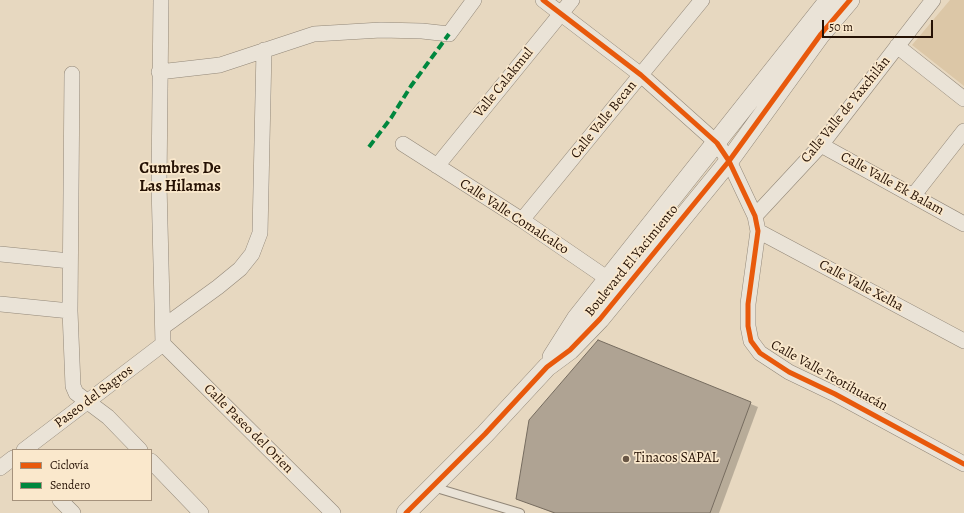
<!DOCTYPE html>
<meta charset="utf-8">
<style>
body{margin:0}
#map{position:relative;width:964px;height:513px;overflow:hidden;background:#e7d8c0;font-family:Alegreya,serif}
canvas{display:block}
.legend{position:absolute;left:12px;top:449px;width:140px;height:52px;box-sizing:border-box;background:#fae8cc;border:1px solid #a5927c;margin:0;padding:5px 7px;list-style:none;font-size:12px;color:#251104}
.legend li{display:flex;align-items:center;gap:8px;height:20px}
.legend b{width:20px;border:1px solid #a5927c}
.scale{position:absolute;left:822px;top:20px;width:111px;height:18px;box-sizing:border-box;border:2px solid #251104;border-top:0;padding-left:5px;font-size:12px;line-height:14px;white-space:nowrap;color:#251104;-webkit-text-stroke:3px #fae8cc;paint-order:stroke}
</style>
<div id="map">
<canvas width="964" height="513"></canvas>
<ul class="legend">
<li><b style="height:5px;background:#e8590c"></b>Ciclovía</li>
<li><b style="height:5px;background:#00873e"></b>Sendero</li>
</ul>
<div class="scale">50 m</div>
</div>
<script>
const context = document.querySelector('canvas').getContext('2d');
context.lineJoin = 'round';
function fillPath(path, color) {
  context.fillStyle = color;
  context.fill(path, 'evenodd');
}
function poly(rows) {
  const path = new Path2D();
  for (const r of rows) {
    path.moveTo(r[0], r[1]);
    for (let i = 2; i < r.length; i += 2) path.lineTo(r[i], r[i + 1]);
  }
  return path;
}
function trace(path, color, width, dash) {
  context.strokeStyle = color;
  context.lineWidth = width;
  context.lineCap = dash ? 'butt' : 'round';
  context.setLineDash(dash || []);
  context.stroke(path);
}
function write(font, color, halo, rows, align = 'center') {
  context.font = font + ' Alegreya,serif';
  context.lineWidth = 3.5;
  context.setLineDash([]);
  context.textBaseline = 'middle';
  context.strokeStyle = halo;
  context.fillStyle = color;
  for (const [text, x, y, turn = 0] of rows) {
    context.save();
    context.translate(x, y);
    context.rotate((+turn || 0) * Math.PI / 180);
    context.textAlign = isNaN(turn) ? turn : align;
    if (halo) context.strokeText(text, 0, 0);
    context.fillText(text, 0, 0);
    context.restore();
  }
}
fillPath(poly([
 [950,0,964,0,964,86,912,45]
]), '#dcc7a7');
fillPath(poly([
 [599,341,758,407,719,513,553,513,517,498]
]), '#0003');
const building = poly([
 [598,340,751,402,710,513,555,513,516,499,529,420,598,340]
]);
fillPath(building, '#afa393');
trace(building, '#766c5f', 1);
const service = poly([
 [433,487,520,513]
]);
const minor = poly([
 [161,0,159,184,163,344],
 [543,0,641,75,717,143,729,161,755,216,758,231,748,304,748,326,751,341,760,353,789,372,835,394,964,464],
 [897,46,964,99],
 [159,72,220,65,314,34,381,30,422,31,449,34,474,0],
 [72,74,70,311,73,386,76,393,108,417,140,450],
 [403,144,522,220,617,285],
 [821,145,964,224],
 [437,166,572,0],
 [913,196,964,131],
 [755,216,821,145,933,0],
 [522,220,702,0],
 [758,231,964,341],
 [0,254,70,261],
 [0,304,70,311],
 [163,327,218,287,240,269,252,254,260,233,264,50],
 [163,344,333,513],
 [24,450,163,344],
 [151,461,201,513],
 [0,468,13,458],
 [60,500,73,513]
]);
const tertiary = poly([
 [552,357,576,319,829,0],
 [406,513,485,434,547,367,570,350,600,319,729,161,821,34,850,0]
]);
trace(service, '#928778', 10);
trace(minor, '#928778', 16);
trace(tertiary, '#928778', 20);
trace(service, '#eae3d7', 8);
trace(minor, '#eae3d7', 15);
trace(tertiary, '#eae3d7', 19);
trace(poly([
 [369,147,391,118,411,86,449,34]
]), '#00873e', 4, [8, 4]);
trace(poly([
 [543,0,641,75,717,143,729,161,755,216,758,231,748,304,748,326,751,341,760,353,789,372,835,394,964,464],
 [406,513,485,434,547,367,570,350,600,319,729,161,821,34,850,0]
]), '#e8590c', 5);
for (const [x, y, r, color] of [
 [626,459,4,"#695746"]
]) {
  const dot = new Path2D();
  dot.arc(x, y, r, 0, 2 * Math.PI);
  context.fillStyle = color;
  context.fill(dot);
  trace(dot, '#fae8cc', 1.5);
}
write('14px', '#251104', '#fae8cc', [
 ["Valle Calakmul",504,83,-51],
 ["Calle Valle de Yaxchilán",846,110,-51],
 ["Calle Valle Becan",604,120,-51],
 ["Calle Valle Ek Balam",892,184,29],
 ["Calle Valle Comalcalco",514,217,33],
 ["Boulevard El Yacimiento",632,261,-51],
 ["Calle Valle Xelha",861,286,28],
 ["Calle Valle Teotihuacán",829,376,29],
 ["Paseo del Sagros",94,397,-37],
 ["Calle Paseo del Orien",248,429,45]
]);
write('14px', '#251104', '#fae8cc', [
 ["Tinacos SAPAL",634,459]
], 'left');
write('bold 16px', '#251104', '#fae8cc', [
 ["Cumbres De",180,169],
 ["Las Hilamas",180,187]
]);
</script>
